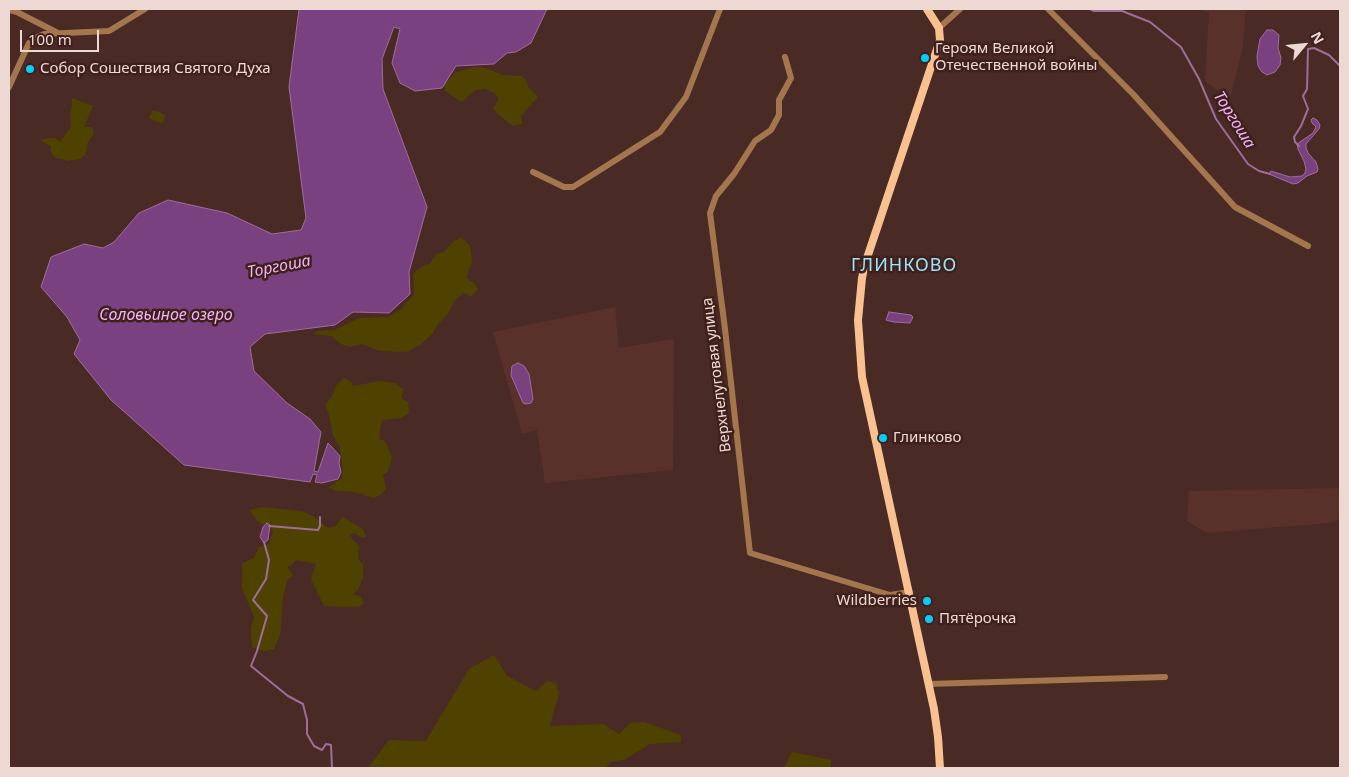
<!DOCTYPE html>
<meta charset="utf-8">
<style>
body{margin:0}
#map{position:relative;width:1349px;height:777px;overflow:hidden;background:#4a2a25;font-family:"Noto Sans",sans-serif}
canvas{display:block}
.frame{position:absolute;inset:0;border:10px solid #eed8d4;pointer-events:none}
.north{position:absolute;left:1279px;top:20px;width:50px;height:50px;-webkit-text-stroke:4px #3f201b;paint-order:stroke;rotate:62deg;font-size:14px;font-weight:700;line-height:20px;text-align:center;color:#eed8d4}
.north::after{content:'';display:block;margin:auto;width:18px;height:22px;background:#eed8d4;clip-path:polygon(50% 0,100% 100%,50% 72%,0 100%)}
.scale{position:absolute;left:20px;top:30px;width:79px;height:22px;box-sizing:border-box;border:2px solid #eed8d4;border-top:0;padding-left:6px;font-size:15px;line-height:18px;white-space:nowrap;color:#eed8d4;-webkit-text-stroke:4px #3f201b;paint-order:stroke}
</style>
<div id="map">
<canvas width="1349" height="777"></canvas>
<div class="frame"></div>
<div class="north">N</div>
<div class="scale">100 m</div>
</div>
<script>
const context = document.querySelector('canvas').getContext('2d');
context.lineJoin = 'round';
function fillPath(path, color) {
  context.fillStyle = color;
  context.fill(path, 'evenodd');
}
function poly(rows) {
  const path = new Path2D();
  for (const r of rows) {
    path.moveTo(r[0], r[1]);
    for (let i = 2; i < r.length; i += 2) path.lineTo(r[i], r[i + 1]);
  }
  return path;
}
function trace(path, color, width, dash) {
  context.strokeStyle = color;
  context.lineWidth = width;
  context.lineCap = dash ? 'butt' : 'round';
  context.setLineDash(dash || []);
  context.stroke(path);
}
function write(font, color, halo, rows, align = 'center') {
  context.font = font + ' "Noto Sans",sans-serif';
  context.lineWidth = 5;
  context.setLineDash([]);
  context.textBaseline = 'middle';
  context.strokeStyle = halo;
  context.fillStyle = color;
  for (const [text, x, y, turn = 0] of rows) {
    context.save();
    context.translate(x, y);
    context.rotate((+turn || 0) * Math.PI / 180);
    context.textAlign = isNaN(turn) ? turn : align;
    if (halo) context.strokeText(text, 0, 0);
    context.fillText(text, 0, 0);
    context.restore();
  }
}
fillPath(poly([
 [1198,9,1246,9,1243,46,1230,100,1205,81,1209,13],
 [615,307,619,348,674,339,673,470,545,483,537,430,522,434,493,332],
 [1340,488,1340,519,1327,523,1206,533,1187,521,1189,491]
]), '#58312b');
fillPath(poly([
 [475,67,486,68,503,75,521,76,526,80,528,87,538,97,521,116,522,124,513,126,499,115,493,108,499,99,494,93,485,89,475,90,462,102,445,91,444,85,456,72],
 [72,98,93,106,84,127,92,127,94,134,89,140,85,155,80,159,68,161,54,157,51,152,51,146,40,140,48,138,55,138,60,142,71,127,70,112,72,106],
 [153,110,166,115,162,124,149,118],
 [461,237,470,246,471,253,472,262,466,278,475,284,478,289,471,296,463,293,456,299,447,315,438,324,432,334,420,345,406,352,380,351,362,344,350,347,341,344,331,336,313,334,317,331,334,330,359,318,389,317,400,310,414,294,413,274,422,266,430,264,436,254,444,252,453,242],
 [344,378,351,382,353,386,380,381,395,383,404,390,401,398,408,402,409,413,401,418,383,420,381,424,379,439,385,441,392,458,388,471,383,475,386,489,380,495,374,498,355,492,335,491,329,487,342,478,343,471,340,448,333,435,329,414,325,405,332,396,336,386],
 [262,507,301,511,313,516,328,528,336,526,342,517,362,528,366,536,363,538,355,533,350,534,352,539,359,546,358,558,363,565,363,577,358,590,353,594,361,597,364,603,359,607,324,606,311,579,316,564,296,560,291,566,287,566,293,576,287,580,283,598,280,635,274,649,264,651,252,647,251,629,254,617,242,588,242,563,254,558,259,547,269,544,273,531,258,522,249,510],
 [494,655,507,676,536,691,547,681,556,683,559,693,550,726,603,724,619,734,630,723,644,722,681,735,681,742,650,744,624,760,610,762,606,768,368,768,389,740,426,741,469,669],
 [792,752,831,760,831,768,784,768]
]), '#4f4201');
const water = poly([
 [299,9,547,9,531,43,516,52,507,53,494,64,456,66,442,88,415,91,400,83,392,63,400,29,394,27,382,59,383,89,427,207,409,272,410,294,389,313,353,312,335,325,265,334,250,347,254,371,287,403,310,419,321,432,314,471,318,472,328,443,340,456,339,463,341,472,338,479,322,483,315,482,317,475,313,474,310,482,184,465,111,400,74,354,80,340,67,317,41,287,51,257,84,244,103,248,114,242,139,213,168,200,227,213,272,234,301,230,306,218,289,87,299,9],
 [1267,30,1273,30,1279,35,1278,48,1281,58,1280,65,1275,72,1267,75,1262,72,1258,66,1257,56,1260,39,1267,30],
 [1313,118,1317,120,1320,125,1319,129,1306,144,1306,148,1308,153,1316,162,1318,169,1317,172,1307,176,1298,183,1293,184,1269,174,1271,171,1290,177,1302,176,1305,173,1306,169,1304,161,1298,149,1297,144,1313,133,1316,127,1312,123,1311,120,1313,118],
 [889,312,911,315,913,317,910,323,894,322,886,320,889,312],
 [518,363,524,366,529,374,533,399,531,403,526,404,523,403,511,375,512,366,518,363],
 [267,523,270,525,268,540,264,543,260,537,263,527,267,523]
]);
fillPath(water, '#7a4181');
trace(water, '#9d6e9a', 1);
trace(poly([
 [1090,9,1094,11,1122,11,1150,22,1181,47,1199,79,1216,119,1248,164,1259,171,1270,174],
 [1299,146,1295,142,1294,137,1301,126,1308,109,1303,96,1307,89,1308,49,1314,48,1329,55,1340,66],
 [269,526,318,530,320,526,320,517],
 [264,542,269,560,266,579,253,600,267,616,257,651,251,666,288,696,303,704,307,720,307,734,314,746,322,750,326,744,331,745,332,768]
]), '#9d6e9a', 2);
trace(poly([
 [1048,9,1133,94,1235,207,1308,246],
 [9,10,17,12,56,32],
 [939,28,960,9],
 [785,57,791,78,779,100,779,115,771,130,755,141,734,174,716,196,710,213,725,329,750,553,890,595,910,592],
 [9,87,29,43,33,39,44,34,109,31,145,9],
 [533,172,564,187,573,187,660,132,686,97,720,9],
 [928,684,1165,677]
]), '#a3764d', 6);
trace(poly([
 [927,9,939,28,940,40,865,264,862,278,858,320,862,377,934,709,938,737,940,768]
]), '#f8c18f', 8);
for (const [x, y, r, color] of [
 [925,58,5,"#07cbf9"],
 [30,69,5,"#07cbf9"],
 [883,438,5,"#07cbf9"],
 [927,601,5,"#07cbf9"],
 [929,619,5,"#07cbf9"]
]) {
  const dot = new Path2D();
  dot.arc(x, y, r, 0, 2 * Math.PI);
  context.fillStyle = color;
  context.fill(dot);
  trace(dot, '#3f201b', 2);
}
write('15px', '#eed8d4', '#3f201b', [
 ["Героям Великой",935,49],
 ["Отечественной войны",935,66],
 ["Собор Сошествия Святого Духа",40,69],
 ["Глинково",893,438],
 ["Wildberries",917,601,"right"],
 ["Пятёрочка",939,619]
], 'left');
write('15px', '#eed8d4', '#3f201b', [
 ["Верхнелуговая улица",717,375,-97]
]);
write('italic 16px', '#f1b1f8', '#3f201b', [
 ["Торгоша",1234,120,58],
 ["Торгоша",279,267,-11],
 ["Соловьиное озеро",166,315]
]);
context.letterSpacing = '1px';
write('18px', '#9ce4fe', '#3f201b', [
 ["ГЛИНКОВО",904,266]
]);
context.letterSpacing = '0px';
</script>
